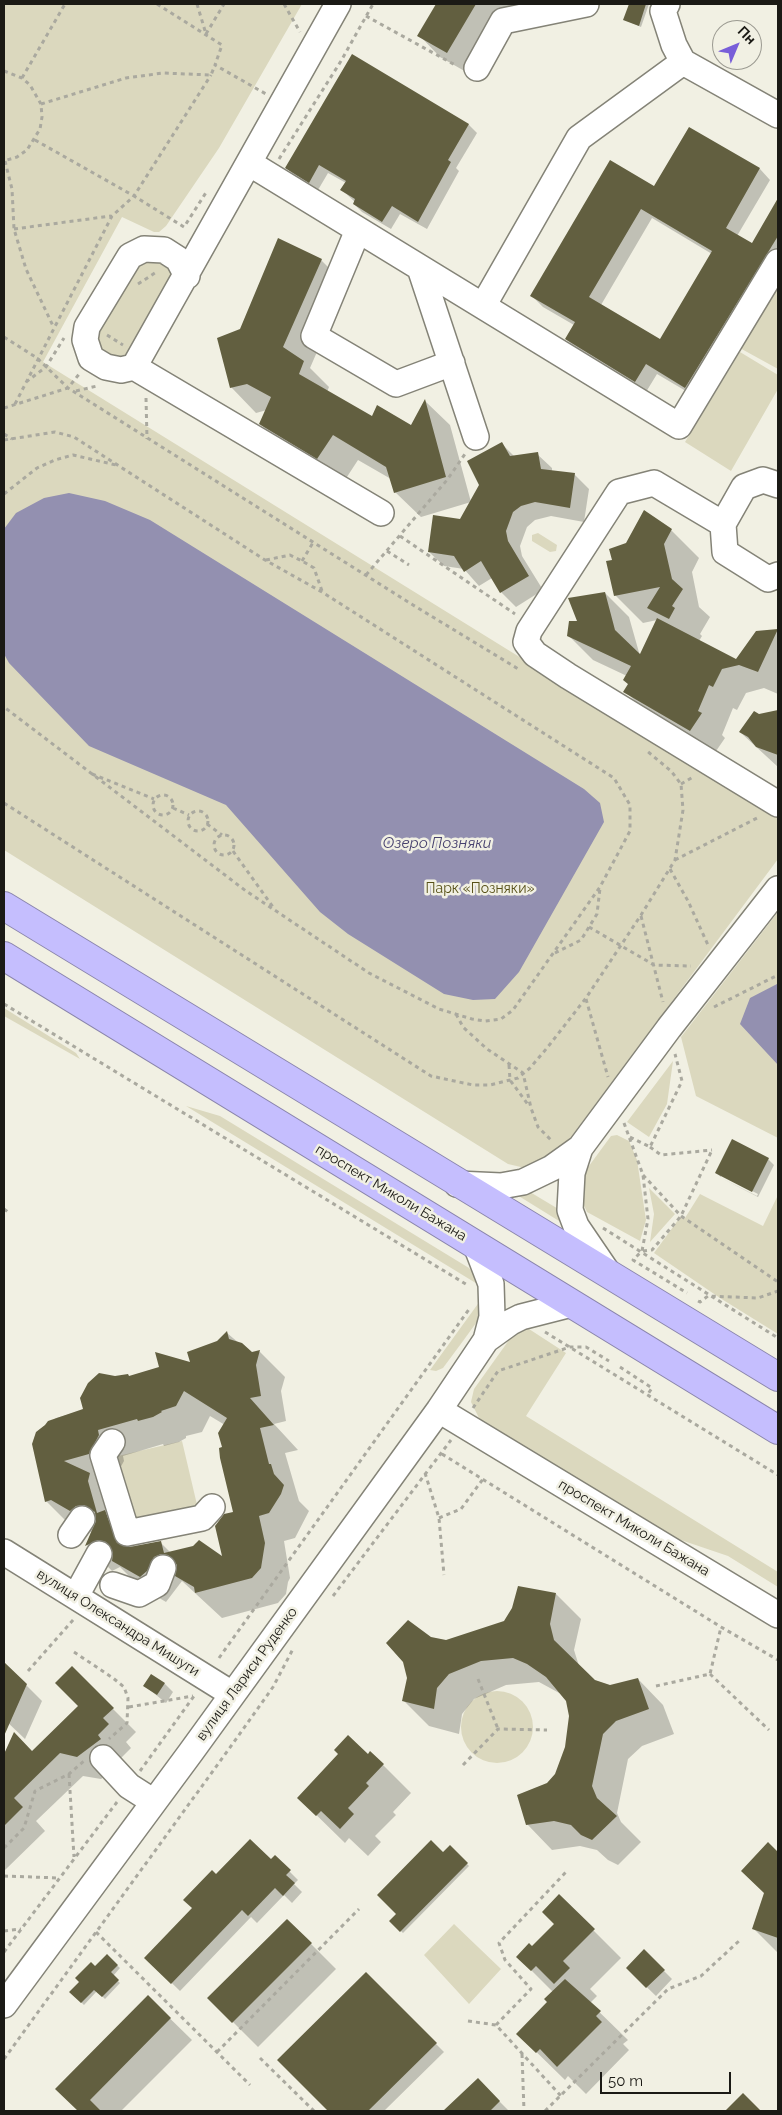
<!DOCTYPE html>
<meta charset="utf-8">
<style>
body{margin:0}
#map{position:relative;width:782px;height:2115px;overflow:hidden;background:#f1f0e3;font-family:Raleway,sans-serif}
canvas{display:block}
.frame{position:absolute;inset:0;border:5px solid #1b1a15;pointer-events:none}
.north{position:absolute;left:712px;top:20px;width:50px;height:50px;box-sizing:border-box;background:#f1f0e3;border:1px solid #9b9a91;border-radius:50%;rotate:45deg;font-size:14px;font-weight:700;line-height:20px;text-align:center;color:#1b1a15}
.north::after{content:'';display:block;margin:auto;width:18px;height:22px;background:#785ed9;clip-path:polygon(50% 0,100% 100%,50% 72%,0 100%)}
.scale{position:absolute;left:600px;top:2072px;width:131px;height:22px;box-sizing:border-box;border:2px solid #1b1a15;border-top:0;padding-left:6px;font-size:15px;line-height:18px;white-space:nowrap;color:#1b1a15;-webkit-text-stroke:4px #f1f0e3;paint-order:stroke}
</style>
<div id="map">
<canvas width="782" height="2115"></canvas>
<div class="frame"></div>
<div class="north">Пн</div>
<div class="scale">50 m</div>
</div>
<script>
const context = document.querySelector('canvas').getContext('2d');
context.lineJoin = 'round';
function fillPath(path, color) {
  context.fillStyle = color;
  context.fill(path, 'evenodd');
}
function poly(rows) {
  const path = new Path2D();
  for (const r of rows) {
    if (r.length === 3) {
      path.moveTo(r[0] + r[2], r[1]);
      path.arc(r[0], r[1], r[2], 0, 2 * Math.PI);
      continue;
    }
    path.moveTo(r[0], r[1]);
    for (let i = 2; i < r.length; i += 2) path.lineTo(r[i], r[i + 1]);
  }
  return path;
}
function trace(path, color, width, dash) {
  context.strokeStyle = color;
  context.lineWidth = width;
  context.lineCap = dash ? 'butt' : 'round';
  context.setLineDash(dash || []);
  context.stroke(path);
}
function write(font, color, halo, rows, align = 'center') {
  context.font = font + ' Raleway,sans-serif';
  context.lineWidth = 5;
  context.setLineDash([]);
  context.textBaseline = 'middle';
  context.strokeStyle = halo;
  context.fillStyle = color;
  for (const [text, x, y, turn = 0] of rows) {
    context.save();
    context.translate(x, y);
    context.rotate((+turn || 0) * Math.PI / 180);
    context.textAlign = isNaN(turn) ? turn : align;
    if (halo) context.strokeText(text, 0, 0);
    context.fillText(text, 0, 0);
    context.restore();
  }
}
fillPath(poly([
 [4,4,302,4,219,148,166,226,159,232,154,232,122,217,43,362,778,817,778,859,568,1141,554,1156,525,1168,508,1164,4,850],
 [154,255,178,275,136,353,122,362,97,350,94,330,133,267],
 [778,284,778,369,738,347],
 [740,352,778,375,778,389,731,471,685,442],
 [538,533,557,545,556,551,550,552,532,541,532,535],
 [778,912,778,1138,696,1096,681,1037],
 [4,1008,76,1053,80,1059,4,1016],
 [673,1061,667,1104,649,1137,627,1122],
 [186,1106,220,1116,469,1268,475,1274,479,1285],
 [617,1135,629,1141,637,1160,646,1220,640,1241,587,1212,581,1199,586,1170,611,1136],
 [649,1188,675,1214,650,1242,654,1214],
 [525,1189,565,1213,572,1229,509,1190],
 [700,1194,763,1226,778,1195,778,1334,720,1298,654,1253,681,1216,685,1218],
 [480,1301,484,1312,463,1341,443,1368,436,1371,430,1370],
 [529,1329,566,1353,526,1416,778,1572,778,1587,728,1556,669,1536,480,1420,471,1402,474,1389,514,1333],
 [182,1441,198,1509,135,1524,118,1456],
 [497,1727,36],
 [454,1924,501,1969,469,2004,424,1955]
]), '#dbd8be');
fillPath(poly([
 [69,493,105,501,150,520,584,789,600,803,604,822,519,972,495,999,473,1000,444,994,348,934,320,912,226,805,89,746,9,663,4,654,4,529,16,513,44,498],
 [777,984,778,985,778,1065,740,1024,750,998]
]), '#9390b0');
fillPath(poly([
 [438,4,529,4,468,73,440,57,419,35],
 [630,4,649,4,641,27,625,20],
 [353,56,469,125,477,133,456,168,459,171,427,229,400,214,391,229,362,212,354,204,355,202,342,190,346,183,328,173,318,190,295,176,286,168],
 [689,128,760,169,770,180,737,236,752,245,778,200,778,263,696,397,657,374,646,392,577,350,566,339,574,325,543,307,532,296,655,188],
 [652,218,712,254,661,341,601,305],
 [321,260,346,285,310,368,329,387,327,392,373,418,411,427,425,401,450,425,471,502,421,517,395,492,391,479,358,460,343,483,286,449,260,424,267,410,256,413,231,387,241,330],
 [502,444,515,457,537,454,552,468,552,472,574,474,589,489,584,522,551,516,535,520,527,527,520,546,522,556,543,590,516,607,501,592,492,578,479,586,464,569,444,566,429,552,461,520],
 [645,512,671,530,699,558,692,572,699,607,710,617,700,634,702,636,699,641,736,661,759,633,778,630,778,694,764,688,746,693,737,710,733,708,722,735,725,738,714,754,649,715,625,691,629,685,624,680,627,676,593,660,569,636,605,593,629,617,640,656,657,620,643,623,615,595,614,561,627,544],
 [778,711,778,767,740,732,759,716],
 [768,1159,774,1165,758,1197,721,1178,757,1196,758,1194,721,1175,721,1177,716,1173],
 [227,1333,252,1354,260,1352,285,1377,281,1391,286,1421,274,1424,298,1450,285,1453,299,1501,309,1511,295,1538,284,1541,290,1578,288,1582,286,1594,278,1603,222,1618,182,1581,166,1602,139,1586,120,1567,112,1571,87,1545,91,1532,78,1525,72,1527,46,1501,37,1432,56,1418,84,1410,115,1378,129,1377,192,1364],
 [210,1416,225,1425,223,1448,234,1513,224,1559,171,1553,160,1542,133,1546,115,1500,99,1484,114,1479,124,1461,123,1456,163,1444,164,1446,179,1442,186,1438,186,1436,202,1432],
 [556,1594,581,1619,574,1650,579,1666,594,1681,610,1686,638,1679,663,1705,674,1734,642,1746,628,1759,617,1813,621,1822,641,1842,618,1865,608,1860,597,1850,580,1846,552,1850,527,1824,548,1784,556,1775,567,1748,570,1716,567,1701,561,1694,539,1682,506,1685,474,1699,462,1714,459,1734,429,1726,404,1701,431,1638,446,1642,505,1622],
 [4,1663,42,1701,25,1739,4,1719],
 [72,1668,136,1732,126,1742,131,1748,120,1759,123,1762,101,1779,83,1776,36,1821,45,1831,4,1871,4,1757,14,1734,32,1752,79,1706],
 [165,1684,173,1692,166,1703,145,1686],
 [340,1755,368,1755,383,1765,411,1793,393,1812,396,1815,375,1836,381,1842,368,1856,349,1838,345,1843,299,1798],
 [768,1844,778,1853,778,1953,753,1928,765,1894],
 [450,1847,469,1866,403,1933,391,1921],
 [275,1857,298,1880,294,1884,302,1892,292,1903,284,1895,257,1923,251,1917,180,1991,146,1958,194,1908,216,1876,271,1861],
 [559,1896,621,1958,590,1989,597,1996,590,2003,628,2040,623,2044,629,2050,586,2094,568,2076,565,2080,518,2034,549,2002,553,1992,518,1957,532,1947,555,1924],
 [287,1920,336,1969,258,2047,209,1998],
 [644,1951,672,1979,656,1996,627,1968],
 [107,1956,120,1968,113,1976,120,1983,105,1999,97,1991,84,2005,71,1992],
 [366,1974,444,2052,384,2111,330,2111,279,2060],
 [148,1997,192,2040,121,2111,79,2111],
 [478,2080,509,2111,445,2111]
]), '#0003');
fillPath(poly([
 [436,4,476,4,447,53,417,36],
 [629,4,646,4,639,26,623,20],
 [352,54,469,124,448,160,451,162,418,222,392,206,382,222,353,204,355,199,340,190,346,181,319,165,309,183,285,168],
 [689,127,760,168,726,228,752,243,778,198,778,236,685,388,646,364,635,382,565,339,575,322,530,296,610,160,654,186],
 [641,209,712,251,660,339,589,297],
 [278,238,322,259,283,347,304,361,299,374,372,416,377,405,411,425,425,399,446,477,394,493,386,467,333,435,317,459,259,424,271,397,247,384,230,388,217,338,240,329],
 [502,442,510,456,538,452,541,469,575,473,570,508,535,502,521,506,513,512,506,531,508,541,529,576,500,593,481,561,464,572,454,556,428,552,433,515,460,519,479,485,467,461],
 [644,510,672,529,664,544,672,579,683,589,672,606,675,608,669,619,647,608,660,587,614,596,606,561,612,560,609,549,626,543],
 [605,592,615,630,640,654,657,618,736,659,756,631,778,629,758,672,739,665,722,669,713,687,709,685,698,711,702,713,690,731,623,692,628,684,623,680,631,666,567,636,569,621,577,621,568,598],
 [778,710,778,755,756,747,748,737,739,732,754,711,759,714],
 [732,1139,769,1158,752,1192,715,1173],
 [227,1331,229,1339,242,1343,252,1352,260,1350,256,1365,261,1396,250,1398,274,1425,260,1428,269,1464,271,1464,274,1474,284,1485,281,1494,269,1513,259,1516,265,1543,261,1568,252,1578,195,1593,194,1587,175,1576,177,1565,168,1555,161,1554,154,1557,147,1571,140,1577,112,1561,113,1553,106,1542,98,1540,85,1546,96,1521,95,1512,84,1505,76,1506,70,1511,51,1500,45,1502,32,1444,36,1432,45,1425,48,1421,83,1409,80,1398,88,1383,99,1373,115,1376,128,1374,129,1376,159,1367,155,1352,190,1362,187,1352,217,1341],
 [184,1391,227,1418,218,1433,222,1447,219,1448,220,1458,233,1512,224,1514,215,1526,222,1556,199,1540,193,1546,164,1553,161,1541,130,1547,117,1543,105,1510,97,1513,88,1481,90,1473,64,1461,89,1454,99,1435,98,1430,137,1419,138,1421,153,1417,162,1412,161,1411,176,1406],
 [518,1586,556,1593,550,1624,554,1640,595,1680,610,1685,638,1678,649,1709,616,1721,603,1734,592,1786,597,1798,617,1816,592,1840,581,1835,571,1825,554,1821,526,1825,517,1795,547,1783,555,1774,565,1747,569,1716,566,1701,546,1677,527,1664,513,1658,481,1661,449,1674,437,1688,434,1709,402,1701,407,1678,403,1662,386,1643,408,1620,431,1637,446,1640,504,1621,512,1608],
 [4,1662,27,1684,4,1736],
 [72,1666,114,1708,103,1718,109,1724,98,1735,101,1739,77,1757,60,1753,14,1798,23,1807,4,1826,4,1754,14,1732,32,1751,78,1706,55,1683],
 [151,1674,165,1683,157,1695,143,1686],
 [348,1735,368,1754,370,1751,384,1764,366,1783,369,1786,348,1808,354,1814,340,1829,321,1811,316,1816,297,1798,338,1754,334,1750],
 [250,1839,271,1859,275,1855,291,1870,286,1875,295,1883,283,1896,275,1888,248,1916,242,1910,171,1984,144,1958,192,1908,183,1900,212,1870,216,1874],
 [431,1840,443,1852,450,1845,468,1863,400,1932,389,1921,396,1914,377,1895],
 [768,1842,778,1852,778,1938,752,1929,764,1893,741,1871],
 [559,1894,595,1929,563,1961,570,1968,554,1984,536,1966,531,1971,516,1957,529,1943,532,1946,554,1924,542,1912],
 [287,1919,312,1943,232,2023,207,1998],
 [644,1949,665,1970,646,1988,626,1968],
 [107,1954,118,1965,111,1972,119,1980,102,1997,94,1990,81,2003,69,1992,79,1982,75,1978,91,1962,95,1966],
 [366,1972,437,2043,368,2111,328,2111,277,2060],
 [565,1979,601,2011,596,2016,602,2022,557,2067,540,2049,536,2053,516,2034,547,2002,544,1999],
 [148,1995,171,2018,90,2100,101,2111,78,2111,55,2089],
 [478,2078,500,2101,490,2111,443,2111],
 [743,2093,761,2111,725,2111]
]), '#625f40');
const minor = poly([
 [667,4,663,11,674,45,683,62,778,115],
 [477,68,503,21,586,4],
 [249,163,679,426,778,262],
 [358,230,314,336,396,384,452,363],
 [420,268,476,437],
 [187,276,178,259,164,250,144,249,130,256,87,327,85,340,91,358,106,367,121,370,134,367,381,513],
 [483,306,579,138,683,62],
 [134,367,338,4],
 [723,524,744,487,763,480,778,485],
 [778,575,768,579,725,552,723,524,654,483,619,492,529,631,526,642,535,654,568,676,778,804],
 [580,1148,572,1173,570,1210,576,1226,608,1273],
 [457,1184,501,1186,523,1182,552,1168,580,1148,669,1028,778,889],
 [486,1340,511,1322,521,1317,572,1304],
 [439,1410,778,1615],
 [112,1442,103,1455,127,1533,202,1518,212,1507],
 [71,1535,82,1519],
 [4,1552,232,1694],
 [113,1585,139,1594,157,1584,163,1568],
 [76,1596,99,1554],
 [103,1758,129,1786,154,1802],
 [4,2005,191,1752,439,1410,486,1340,492,1317,491,1284,476,1245]
]);
const highway = poly([
 [4,906,778,1377],
 [4,956,778,1430]
]);
trace(minor, '#848377', 28);
trace(highway, '#8a85ac', 30);
trace(poly([
 [157,4,222,45,215,65,266,94],
 [197,4,206,34],
 [284,4,300,32],
 [366,16,457,66],
 [206,34,224,4],
 [4,71,22,78,30,85,41,104,42,117,40,129,27,150,17,157,4,161],
 [22,78,65,4],
 [41,104,126,78,163,73,211,75,215,65],
 [35,140,134,196,211,75],
 [279,159,341,61,373,4],
 [5,161,12,189,14,229,26,269,54,328],
 [14,229,111,216],
 [138,284,158,271],
 [107,335,123,345],
 [4,337,37,358,68,388,413,605,520,670],
 [26,382,46,367,64,338],
 [76,391,97,386],
 [146,398,147,439],
 [15,404,112,216,134,196,184,227,207,191],
 [4,408,68,388,80,373],
 [4,434,12,439],
 [4,440,55,432,74,437,265,560,322,592,614,778,630,805,630,831,600,887,513,1010,501,1019,485,1021,472,1019,439,1009,369,973,246,891,4,707],
 [4,494,37,468,55,460,73,455,116,465],
 [400,536,515,614],
 [387,551,409,565],
 [266,560,290,555,302,561,314,568,322,591],
 [302,561,314,541],
 [366,575,447,480,465,454],
 [92,774,154,799],
 [681,784,693,777],
 [163,805,10],
 [4,803,431,1076,473,1085,490,1085,518,1078,530,1068,547,1048,586,998,641,915,675,860,683,810,681,784,671,771,647,751],
 [173,808,189,815],
 [198,821,10],
 [207,824,222,835],
 [224,845,10],
 [233,851,273,907],
 [675,860,759,817],
 [670,869,688,901,708,945],
 [641,916,663,1002],
 [589,927,654,965,691,966],
 [555,953,581,940,597,914,600,888],
 [586,999,608,1077],
 [4,1004,469,1286],
 [714,1007,778,975],
 [456,1014,463,1027,487,1049,523,1073,531,1108,538,1127,553,1142],
 [509,1065,510,1080,529,1106],
 [624,1123,643,1175,648,1219,642,1251,633,1260,687,1293],
 [630,1137,650,1147,682,1081,675,1054],
 [650,1147,661,1155,712,1150],
 [643,1175,681,1216,778,1282],
 [4,1209,8,1212],
 [603,1228,778,1338],
 [643,1251,652,1250,681,1216,712,1150],
 [698,1301,700,1302,708,1296,758,1298,778,1291],
 [545,1332,778,1475],
 [620,1367,652,1388,648,1394],
 [473,1408,498,1371,570,1347,586,1347,609,1361],
 [442,1454,721,1627,778,1660],
 [425,1473,439,1518,444,1575],
 [439,1518,461,1509,483,1479],
 [333,1596,451,1440],
 [74,1652,113,1678,124,1687,128,1698,127,1723,109,1739],
 [219,1658,470,1308],
 [28,1671,74,1619],
 [710,1674,769,1730],
 [478,1679,498,1729],
 [656,1686,710,1674,721,1627],
 [129,1707,193,1696],
 [463,1765,498,1729,547,1730],
 [140,1771,194,1696],
 [69,1774,74,1857],
 [4,1848,24,1828,35,1791,69,1774,84,1761],
 [4,1876,59,1878],
 [4,1931,21,1929],
 [96,1932,250,2085],
 [4,1952,117,1802],
 [468,2021,496,2025,561,2096],
 [496,2025,531,1989,505,1960,499,1943,566,1872],
 [217,2052,359,1909],
 [522,2054,524,2111],
 [260,2058,314,2111],
 [4,2059,234,1742,273,1687,293,1649],
 [545,2111,668,1989,701,1976,739,1941]
]), '#aaa99f', 3, [4, 4]);
trace(minor, '#fff', 25);
trace(highway, '#c5befe', 28);
write('14px', '#575017', '#f1f0e3', [
 ["Парк «Позняки»",480,889]
]);
write('14px', '#1b1a15', '#f1f0e3', [
 ["проспект Миколи Бажана",391,1193,31],
 ["проспект Миколи Бажана",634,1528,31],
 ["вулиця Олександра Мишуги",118,1623,32],
 ["вулиця Лариси Руденко",247,1674,-54]
]);
write('italic 15px', '#46406e', '#f1f0e3', [
 ["Озеро Позняки",437,843]
]);
</script>
